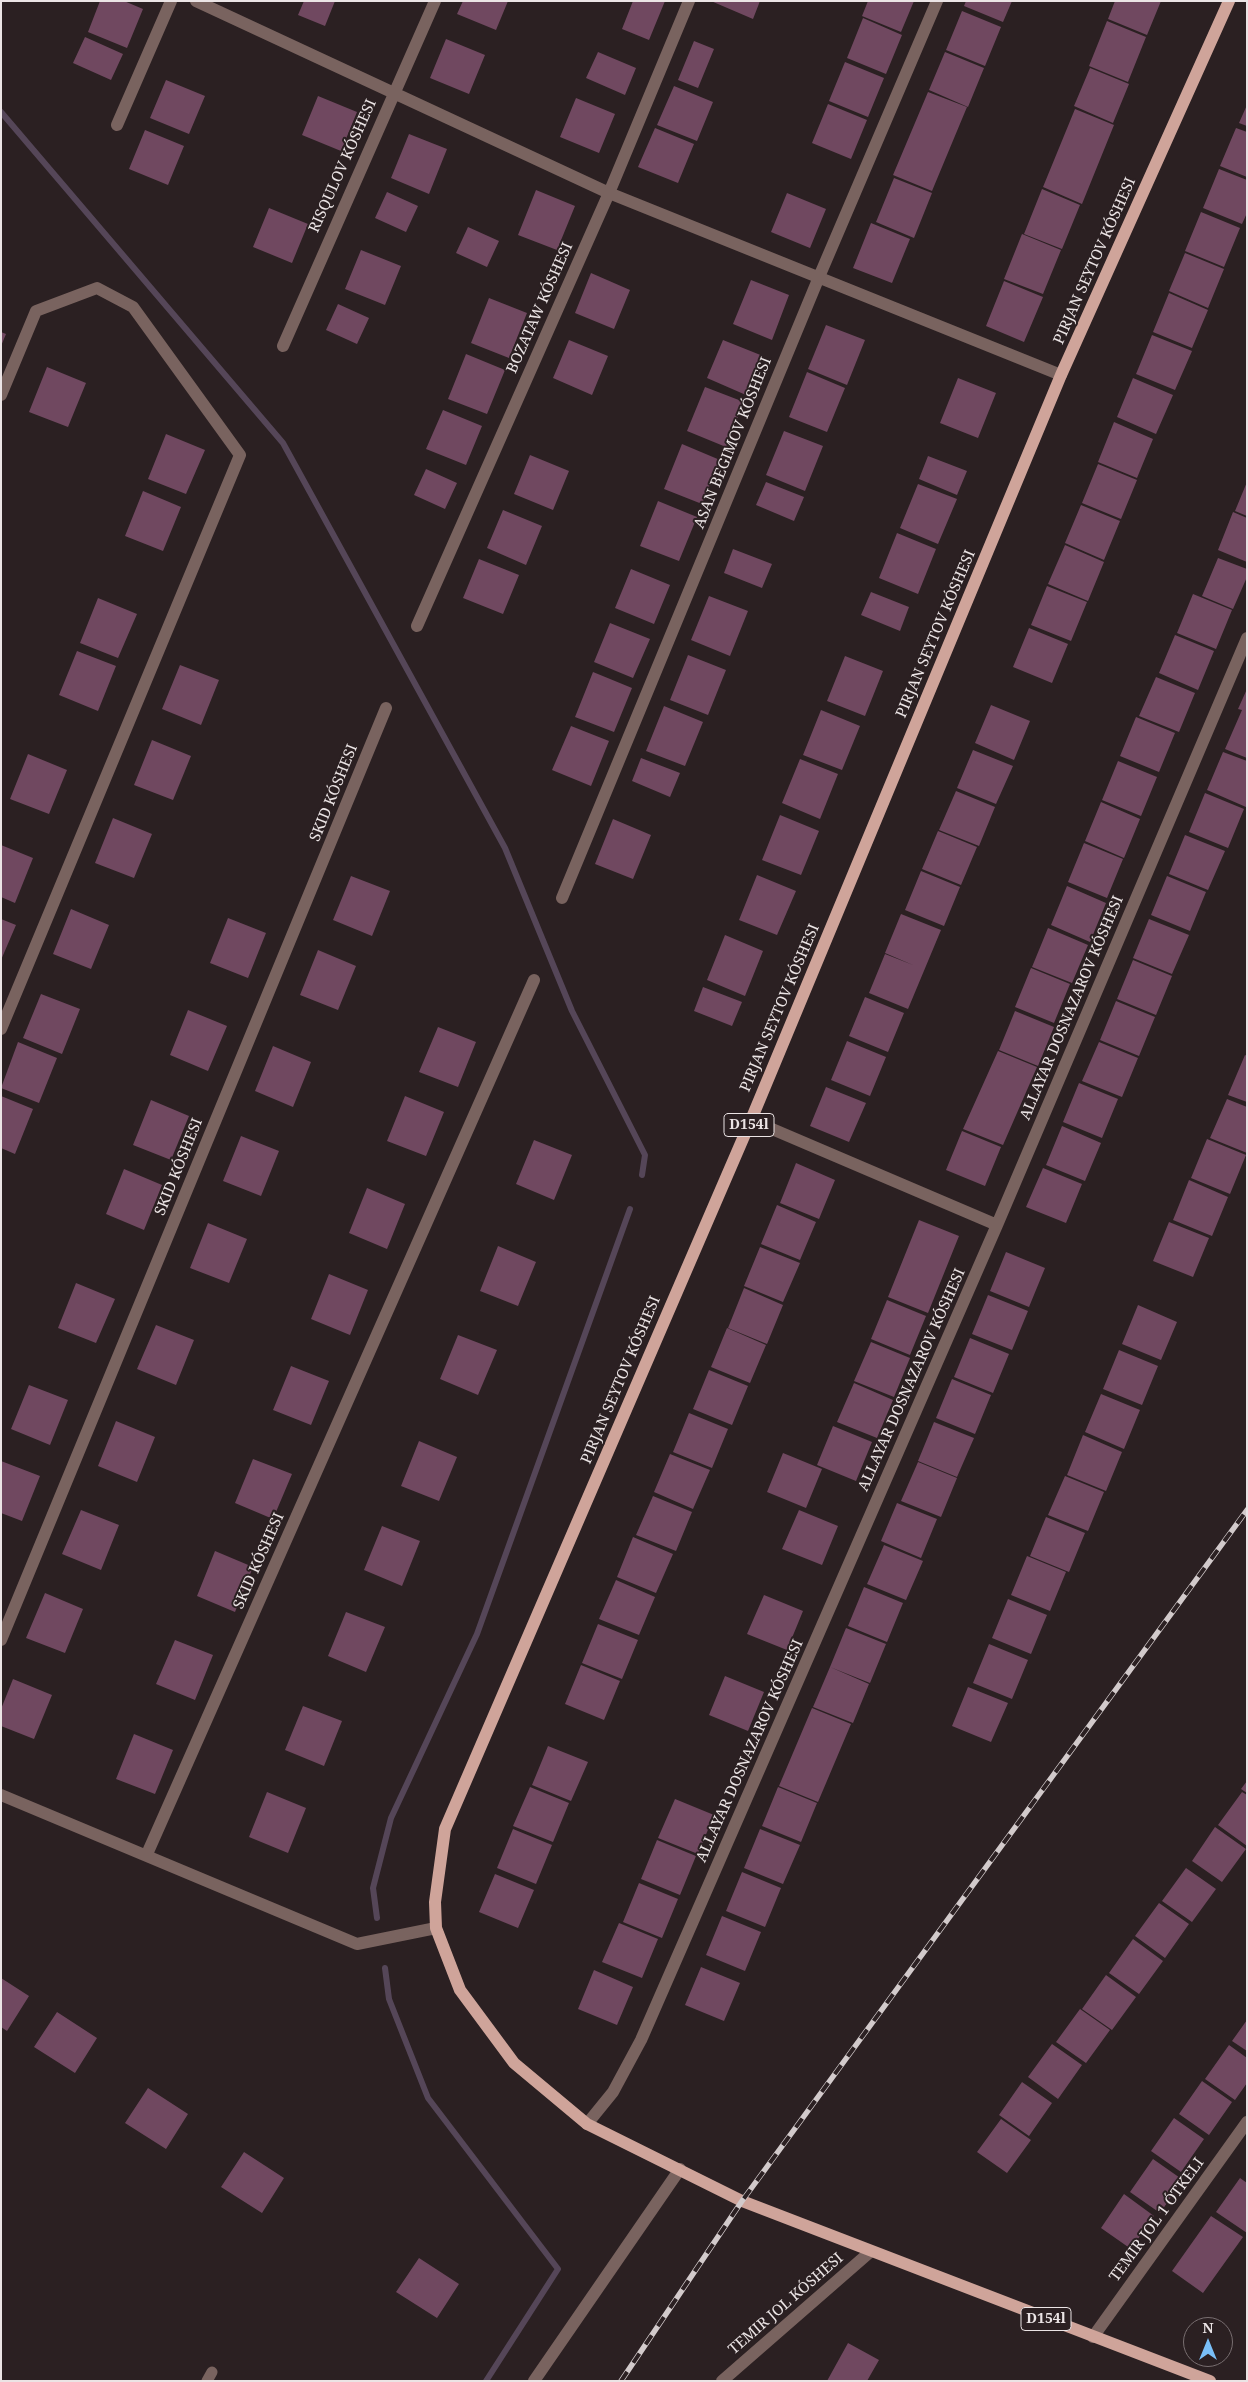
<!DOCTYPE html>
<meta charset="utf-8">
<style>
body{margin:0}
#map{position:relative;width:1248px;height:2382px;overflow:hidden;background:#2b2022;font-family:"Noto Serif",serif}
canvas{display:block}
.frame{position:absolute;inset:0;border:2px solid #ebe4e5;pointer-events:none}
.north{position:absolute;left:1183px;top:2317px;width:50px;height:50px;box-sizing:border-box;background:#2b2022;border:1px solid #786e70;border-radius:50%;rotate:0deg;font-size:14px;font-weight:700;line-height:20px;text-align:center;color:#ebe4e5}
.north::after{content:'';display:block;margin:auto;width:18px;height:22px;background:#79bff8;clip-path:polygon(50% 0,100% 100%,50% 72%,0 100%)}
</style>
<div id="map">
<canvas width="1248" height="2382"></canvas>
<div class="frame"></div>
<div class="north">N</div>
</div>
<script>
const context = document.querySelector('canvas').getContext('2d');
context.lineJoin = 'round';
function poly(rows) {
  const path = new Path2D();
  for (const r of rows) {
    path.moveTo(r[0], r[1]);
    for (let i = 2; i < r.length; i += 2) path.lineTo(r[i], r[i + 1]);
  }
  return path;
}
function trace(path, color, width, dash) {
  context.strokeStyle = color;
  context.lineWidth = width;
  context.lineCap = dash ? 'butt' : 'round';
  context.setLineDash(dash || []);
  context.stroke(path);
}
function fillPath(path, color) {
  context.fillStyle = color;
  context.fill(path, 'evenodd');
}
function write(font, color, halo, rows, align = 'center') {
  context.font = font + ' "Noto Serif",serif';
  context.lineWidth = 4;
  context.setLineDash([]);
  context.textBaseline = 'middle';
  context.strokeStyle = halo;
  context.fillStyle = color;
  for (const [text, x, y, turn = 0] of rows) {
    context.save();
    context.translate(x, y);
    context.rotate((+turn || 0) * Math.PI / 180);
    context.textAlign = isNaN(turn) ? turn : align;
    if (halo) context.strokeText(text, 0, 0);
    context.fillText(text, 0, 0);
    context.restore();
  }
}
trace(poly([
 [1,112,283,443,505,848,572,1011,645,1155,642,1175],
 [377,1918,373,1888,391,1818,477,1634,630,1209],
 [385,1968,389,1999,428,2098,558,2269,486,2381]
]), '#554658', 6);
fillPath(poly([
 [100,1,124,1,143,9,127,48,88,32],
 [304,1,335,1,325,26,298,15],
 [463,1,508,1,496,30,457,14],
 [633,1,665,1,649,40,622,29],
 [711,1,760,1,753,19],
 [868,1,914,1,901,32,862,16],
 [966,1,1012,1,1003,22,964,6],
 [1115,1,1161,1,1147,35,1108,19],
 [962,11,1001,27,985,66,946,50],
 [863,18,902,35,886,74,847,58],
 [1107,21,1146,37,1128,82,1089,66],
 [85,37,123,54,111,80,73,63],
 [446,39,485,55,469,94,430,78],
 [694,41,714,49,698,88,678,80],
 [598,52,636,68,625,95,586,78],
 [945,52,984,68,968,107,929,90],
 [845,62,884,78,868,117,829,101],
 [1090,68,1129,84,1113,123,1074,106],
 [166,80,205,96,189,134,150,118],
 [674,86,713,102,697,141,657,125],
 [928,92,967,107,932,191,893,175],
 [318,96,357,112,341,151,302,135],
 [576,98,615,114,599,153,560,137],
 [828,104,867,120,851,159,812,143],
 [1247,105,1247,126,1239,123],
 [1075,109,1114,125,1082,204,1043,187],
 [655,128,694,144,678,183,638,167],
 [1236,128,1247,132,1247,177,1220,166],
 [145,130,184,146,168,185,129,169],
 [409,134,447,149,429,194,391,178],
 [1219,169,1247,180,1247,213,1242,224,1203,208],
 [894,178,932,193,914,238,876,222],
 [1042,189,1080,205,1062,249,1024,234],
 [536,190,575,206,557,250,518,235],
 [387,192,418,206,406,232,375,218],
 [787,193,826,209,810,248,771,232],
 [269,208,308,224,292,263,253,247],
 [1201,212,1240,228,1224,267,1185,251],
 [871,223,910,239,892,283,853,268],
 [468,227,499,241,487,267,456,253],
 [1022,234,1061,250,1043,294,1004,279],
 [361,250,401,266,385,305,345,289],
 [1185,253,1224,269,1208,308,1169,291],
 [591,273,630,290,614,329,575,313],
 [751,280,789,295,772,340,733,324],
 [1004,281,1043,297,1024,342,986,326],
 [1169,293,1208,310,1192,348,1153,332],
 [489,298,527,313,509,358,471,343],
 [338,304,369,318,357,344,326,330],
 [826,325,865,340,847,385,808,369],
 [1,332,6,334,1,346],
 [1152,335,1192,351,1175,390,1136,374],
 [569,340,608,356,592,395,553,378],
 [723,340,763,356,746,395,707,378],
 [466,354,505,370,487,414,448,399],
 [47,367,86,383,68,427,29,412],
 [807,372,845,388,827,432,789,417],
 [958,378,996,393,978,438,940,423],
 [1133,378,1173,395,1156,434,1117,417],
 [705,387,744,402,726,447,687,431],
 [443,410,482,426,466,465,426,449],
 [1114,422,1153,439,1137,478,1098,462],
 [784,431,823,446,805,491,766,475],
 [166,434,205,450,186,494,148,479],
 [682,444,720,460,702,504,664,489],
 [530,455,569,471,553,510,514,494],
 [928,456,967,471,957,495,919,479],
 [1098,464,1137,480,1121,519,1082,503],
 [426,469,457,483,445,509,414,495],
 [766,482,804,497,794,521,756,505],
 [1247,482,1247,516,1235,511],
 [918,484,957,499,938,544,900,528],
 [143,491,181,507,163,551,125,536],
 [658,501,697,517,679,561,640,546],
 [1081,505,1120,521,1104,560,1065,543],
 [503,510,542,526,526,565,487,548],
 [1233,512,1247,518,1247,562,1218,550],
 [897,533,936,549,918,594,879,578],
 [1065,545,1104,562,1088,601,1048,584],
 [733,549,772,564,762,588,724,573],
 [1218,558,1247,569,1247,577,1233,609,1202,596],
 [479,559,519,575,503,614,463,598],
 [631,569,670,585,654,624,615,608],
 [1047,586,1087,602,1071,641,1031,625],
 [871,592,909,607,900,631,861,615],
 [1193,594,1232,610,1216,649,1177,633],
 [709,596,748,611,730,656,691,640],
 [98,598,137,614,118,658,80,643],
 [610,623,650,639,633,678,594,662],
 [1029,628,1068,644,1052,683,1013,667],
 [1175,635,1214,651,1198,690,1159,673],
 [77,651,116,666,98,711,59,695],
 [688,655,726,670,708,715,670,700],
 [845,656,883,671,865,716,827,701],
 [180,665,219,680,201,725,162,709],
 [593,672,632,688,614,732,575,717],
 [1156,677,1195,693,1179,732,1139,716],
 [1247,689,1247,758,1225,749,1242,710,1238,709],
 [991,705,1030,721,1014,760,975,743],
 [664,706,703,722,685,766,646,751],
 [821,710,860,726,842,770,803,755],
 [1136,717,1175,733,1159,772,1120,756],
 [571,726,609,741,591,786,552,770],
 [152,740,191,756,173,800,134,785],
 [973,750,1013,766,996,804,957,788],
 [1223,752,1247,761,1246,807,1207,790],
 [28,754,67,770,49,814,10,799],
 [641,758,680,773,670,797,632,781],
 [800,759,838,774,820,819,782,803],
 [1118,761,1157,777,1141,816,1102,800],
 [956,791,995,807,979,846,939,830],
 [1205,793,1244,809,1228,848,1189,832],
 [1101,802,1140,819,1124,858,1085,841],
 [780,815,819,831,801,875,762,860],
 [113,818,152,834,134,878,95,863],
 [613,819,651,835,633,879,595,864],
 [938,831,977,847,961,885,922,869],
 [1185,835,1225,851,1208,890,1169,874],
 [1084,843,1123,859,1107,898,1068,882],
 [1,845,33,858,15,903,1,897],
 [921,871,960,887,944,926,905,910],
 [757,875,796,891,777,935,739,920],
 [351,876,390,891,372,936,333,920],
 [1167,876,1206,892,1190,931,1151,915],
 [1067,886,1106,903,1090,942,1051,925],
 [71,909,109,925,91,969,53,954],
 [901,914,941,930,908,1009,869,993,885,954,913,965,885,953],
 [228,918,266,933,248,978,210,963],
 [1,919,16,925,1,960],
 [1149,919,1189,935,1172,974,1133,958],
 [1048,928,1088,945,1072,983,1032,967],
 [725,935,763,951,745,996,707,980],
 [318,950,356,966,338,1010,300,995],
 [1133,960,1172,976,1156,1015,1117,999],
 [1031,968,1070,984,1054,1023,1015,1007],
 [703,987,742,1002,732,1026,694,1011],
 [41,994,80,1009,62,1054,23,1038],
 [865,997,904,1013,888,1052,849,1036],
 [1116,1001,1155,1017,1139,1056,1100,1040],
 [188,1010,227,1026,208,1071,170,1055],
 [1015,1011,1054,1027,1038,1066,999,1050],
 [438,1027,476,1042,458,1087,419,1072],
 [847,1041,886,1057,870,1096,831,1080],
 [18,1042,57,1058,39,1103,1,1088],
 [1099,1042,1138,1058,1122,1097,1082,1081],
 [273,1046,311,1062,293,1107,255,1091],
 [998,1051,1037,1067,1003,1145,963,1129],
 [1245,1055,1247,1056,1247,1102,1228,1095],
 [1079,1083,1118,1099,1102,1138,1063,1122],
 [826,1087,866,1103,849,1142,810,1126],
 [1,1096,33,1109,15,1154,1,1148],
 [405,1096,444,1112,426,1156,387,1141],
 [1227,1099,1247,1107,1247,1153,1210,1138],
 [151,1100,189,1116,171,1160,133,1145],
 [1062,1126,1101,1143,1085,1181,1046,1165],
 [962,1131,1001,1147,985,1186,946,1170],
 [241,1136,279,1151,261,1196,223,1181],
 [1207,1139,1246,1155,1230,1194,1191,1178],
 [534,1140,572,1155,554,1200,516,1184],
 [796,1163,835,1180,819,1219,780,1203],
 [1043,1168,1082,1184,1066,1223,1026,1207],
 [124,1169,162,1185,144,1230,106,1214],
 [1189,1180,1228,1197,1212,1236,1173,1220],
 [367,1188,405,1204,387,1249,349,1233],
 [777,1205,816,1222,800,1260,761,1244],
 [919,1220,959,1236,928,1313,888,1297],
 [1169,1222,1209,1238,1193,1277,1153,1261],
 [208,1223,247,1239,229,1283,190,1268],
 [498,1246,536,1262,518,1306,480,1291],
 [760,1247,800,1263,783,1302,744,1286],
 [1006,1252,1045,1268,1029,1307,990,1291],
 [329,1274,368,1290,350,1335,311,1319],
 [76,1283,115,1299,96,1343,58,1328],
 [744,1288,783,1305,767,1344,728,1328],
 [988,1295,1028,1311,1012,1350,972,1334],
 [887,1300,926,1316,910,1355,871,1339],
 [1138,1305,1177,1322,1161,1360,1122,1344],
 [156,1325,194,1340,176,1385,137,1369],
 [727,1328,766,1345,750,1383,711,1367],
 [458,1335,497,1350,478,1395,440,1379],
 [970,1338,1009,1354,993,1393,954,1377],
 [871,1342,910,1358,894,1397,854,1381],
 [1119,1350,1158,1366,1142,1405,1103,1389],
 [291,1366,329,1381,311,1425,273,1410],
 [709,1370,748,1386,732,1425,693,1409],
 [952,1379,991,1395,975,1434,936,1418],
 [854,1383,893,1400,877,1438,837,1422],
 [29,1385,68,1400,50,1445,11,1429],
 [1101,1394,1140,1410,1124,1449,1085,1432],
 [689,1413,728,1429,712,1468,673,1452],
 [116,1421,155,1437,137,1482,98,1466],
 [934,1422,974,1438,957,1477,918,1461],
 [833,1426,872,1442,856,1481,817,1465],
 [1083,1435,1122,1452,1106,1491,1067,1475],
 [419,1441,457,1457,439,1501,401,1486],
 [783,1453,822,1469,806,1508,767,1492],
 [670,1454,710,1470,693,1509,654,1492],
 [253,1459,292,1474,273,1519,235,1503],
 [1,1461,40,1476,22,1521,1,1513],
 [918,1462,957,1478,941,1517,901,1501],
 [1065,1476,1104,1492,1088,1531,1048,1515],
 [653,1496,692,1512,676,1551,636,1535],
 [897,1503,937,1519,921,1558,881,1541],
 [81,1510,119,1525,101,1570,62,1554],
 [799,1510,838,1526,822,1565,782,1549],
 [1046,1517,1085,1533,1069,1572,1030,1556],
 [382,1526,420,1541,402,1586,364,1570],
 [633,1537,673,1554,656,1593,617,1577],
 [884,1545,923,1561,906,1600,867,1584],
 [215,1551,253,1567,235,1612,197,1596],
 [1027,1556,1066,1572,1050,1611,1011,1595],
 [616,1580,655,1597,639,1635,599,1619],
 [864,1587,903,1603,887,1642,848,1626],
 [45,1593,83,1609,65,1653,26,1638],
 [764,1595,803,1611,787,1650,747,1634],
 [1008,1599,1047,1615,1031,1654,992,1638],
 [346,1612,385,1627,366,1672,328,1656],
 [598,1624,638,1640,622,1679,582,1663],
 [846,1628,886,1644,870,1683,830,1667],
 [175,1640,213,1655,195,1700,156,1684],
 [989,1644,1028,1660,1012,1699,973,1683],
 [581,1665,620,1681,604,1720,565,1704],
 [830,1667,869,1684,853,1723,813,1707],
 [725,1676,764,1692,748,1731,709,1715],
 [13,1679,52,1695,34,1739,1,1726,1,1709],
 [968,1687,1008,1703,991,1742,952,1726],
 [303,1706,342,1721,324,1766,285,1750],
 [812,1708,851,1724,818,1802,779,1786],
 [134,1734,173,1750,155,1794,116,1779],
 [548,1746,588,1762,571,1801,532,1785],
 [1247,1781,1247,1793,1241,1789],
 [530,1787,569,1803,553,1842,513,1826],
 [778,1787,817,1803,801,1842,762,1826],
 [267,1792,306,1808,288,1853,249,1837],
 [1242,1792,1247,1795,1247,1846,1218,1825],
 [675,1799,714,1815,698,1854,658,1838],
 [1215,1827,1246,1849,1222,1882,1192,1861],
 [513,1829,552,1845,536,1884,497,1868],
 [760,1829,800,1845,783,1884,744,1868],
 [657,1840,696,1856,680,1895,641,1879],
 [1186,1868,1216,1889,1192,1922,1162,1901],
 [742,1872,781,1888,765,1927,726,1911],
 [495,1874,534,1890,518,1928,479,1912],
 [639,1883,678,1899,662,1938,623,1922],
 [1159,1903,1189,1924,1165,1958,1135,1936],
 [722,1916,761,1932,745,1971,706,1955],
 [619,1923,658,1939,642,1978,602,1962],
 [1133,1939,1163,1961,1139,1994,1109,1973],
 [701,1967,740,1983,724,2021,685,2005],
 [594,1970,633,1987,617,2025,578,2009],
 [1106,1975,1136,1997,1112,2030,1082,2009],
 [1,1978,29,1996,7,2031,1,2027],
 [1080,2009,1110,2030,1086,2063,1056,2042],
 [57,2012,97,2038,75,2073,34,2047],
 [1247,2020,1247,2051,1232,2041],
 [1052,2044,1082,2065,1058,2099,1028,2077],
 [1229,2045,1247,2058,1247,2083,1235,2100,1205,2079],
 [1202,2081,1232,2102,1209,2135,1179,2114],
 [1022,2082,1052,2103,1029,2136,999,2115],
 [148,2088,188,2114,166,2149,125,2123],
 [1174,2118,1204,2139,1181,2172,1151,2151],
 [1001,2119,1031,2140,1007,2173,977,2152],
 [244,2152,284,2178,262,2213,221,2187],
 [1153,2159,1183,2180,1160,2213,1130,2192],
 [1240,2178,1247,2183,1247,2233,1216,2212],
 [1124,2194,1154,2216,1131,2249,1101,2228],
 [1211,2216,1243,2237,1203,2293,1172,2271],
 [419,2258,459,2284,437,2318,396,2292],
 [848,2343,879,2360,867,2381,827,2381]
]), '#704860');
trace(poly([
 [207,2381,212,2372]
]), '#79635f', 11);
trace(poly([
 [196,1,609,193,1061,375],
 [117,125,171,1],
 [283,346,435,1],
 [1,395,36,311,97,288,133,307,240,455,1,1029],
 [417,626,609,193,689,1],
 [562,898,819,277,937,1],
 [751,1120,997,1225],
 [1,1640,386,708],
 [1,1795,357,1944,436,1928],
 [147,1854,534,980],
 [587,2124,613,2092,641,2040,997,1225,1247,638],
 [1093,2337,1247,2122],
 [534,2381,680,2169],
 [722,2381,870,2252]
]), '#79635f', 12);
trace(poly([
 [1210,2381,742,2201,587,2124,514,2063,460,1990,436,1928,435,1902,445,1829,751,1120,1061,375,1229,1]
]), '#cfa49a', 12);
const rail = poly([
 [621,2381,742,2201,1247,1510]
]);
trace(rail, '#d2cacb', 5.5);
trace(rail, '#2b2022', 4, [11]);
for (const [x, y, w] of [
 [749,1125,50],
 [1046,2319,50]
]) {
  const box = new Path2D();
  box.roundRect(x - w / 2, y - 11.5, w, 23, 4);
  context.fillStyle = '#2b2022';
  context.fill(box);
  trace(box, '#ebe4e5', 1);
}
write('bold 14px', '#ebe4e5', null, [
 ["D154l",749,1125],
 ["D154l",1046,2319]
]);
write('15px', '#ebe4e5', '#2b2022', [
 ["RISQULOV KÓSHESI",343,166,-66],
 ["PIRJAN SEYTOV KÓSHESI",1095,261,-66],
 ["BOZATAW KÓSHESI",540,308,-66],
 ["ASAN BEGIMOV KÓSHESI",733,443,-68],
 ["PIRJAN SEYTOV KÓSHESI",936,634,-67],
 ["SKID KÓSHESI",334,793,-68],
 ["PIRJAN SEYTOV KÓSHESI",780,1008,-67],
 ["ALLAYAR DOSNAZAROV KÓSHESI",1072,1008,-67],
 ["SKID KÓSHESI",179,1167,-68],
 ["PIRJAN SEYTOV KÓSHESI",621,1380,-67],
 ["ALLAYAR DOSNAZAROV KÓSHESI",912,1380,-66],
 ["SKID KÓSHESI",259,1561,-66],
 ["ALLAYAR DOSNAZAROV KÓSHESI",750,1751,-66],
 ["TEMIR JOL 1 ÓTKELI",1157,2220,-54],
 ["TEMIR JOL KÓSHESI",786,2304,-41]
]);
</script>
